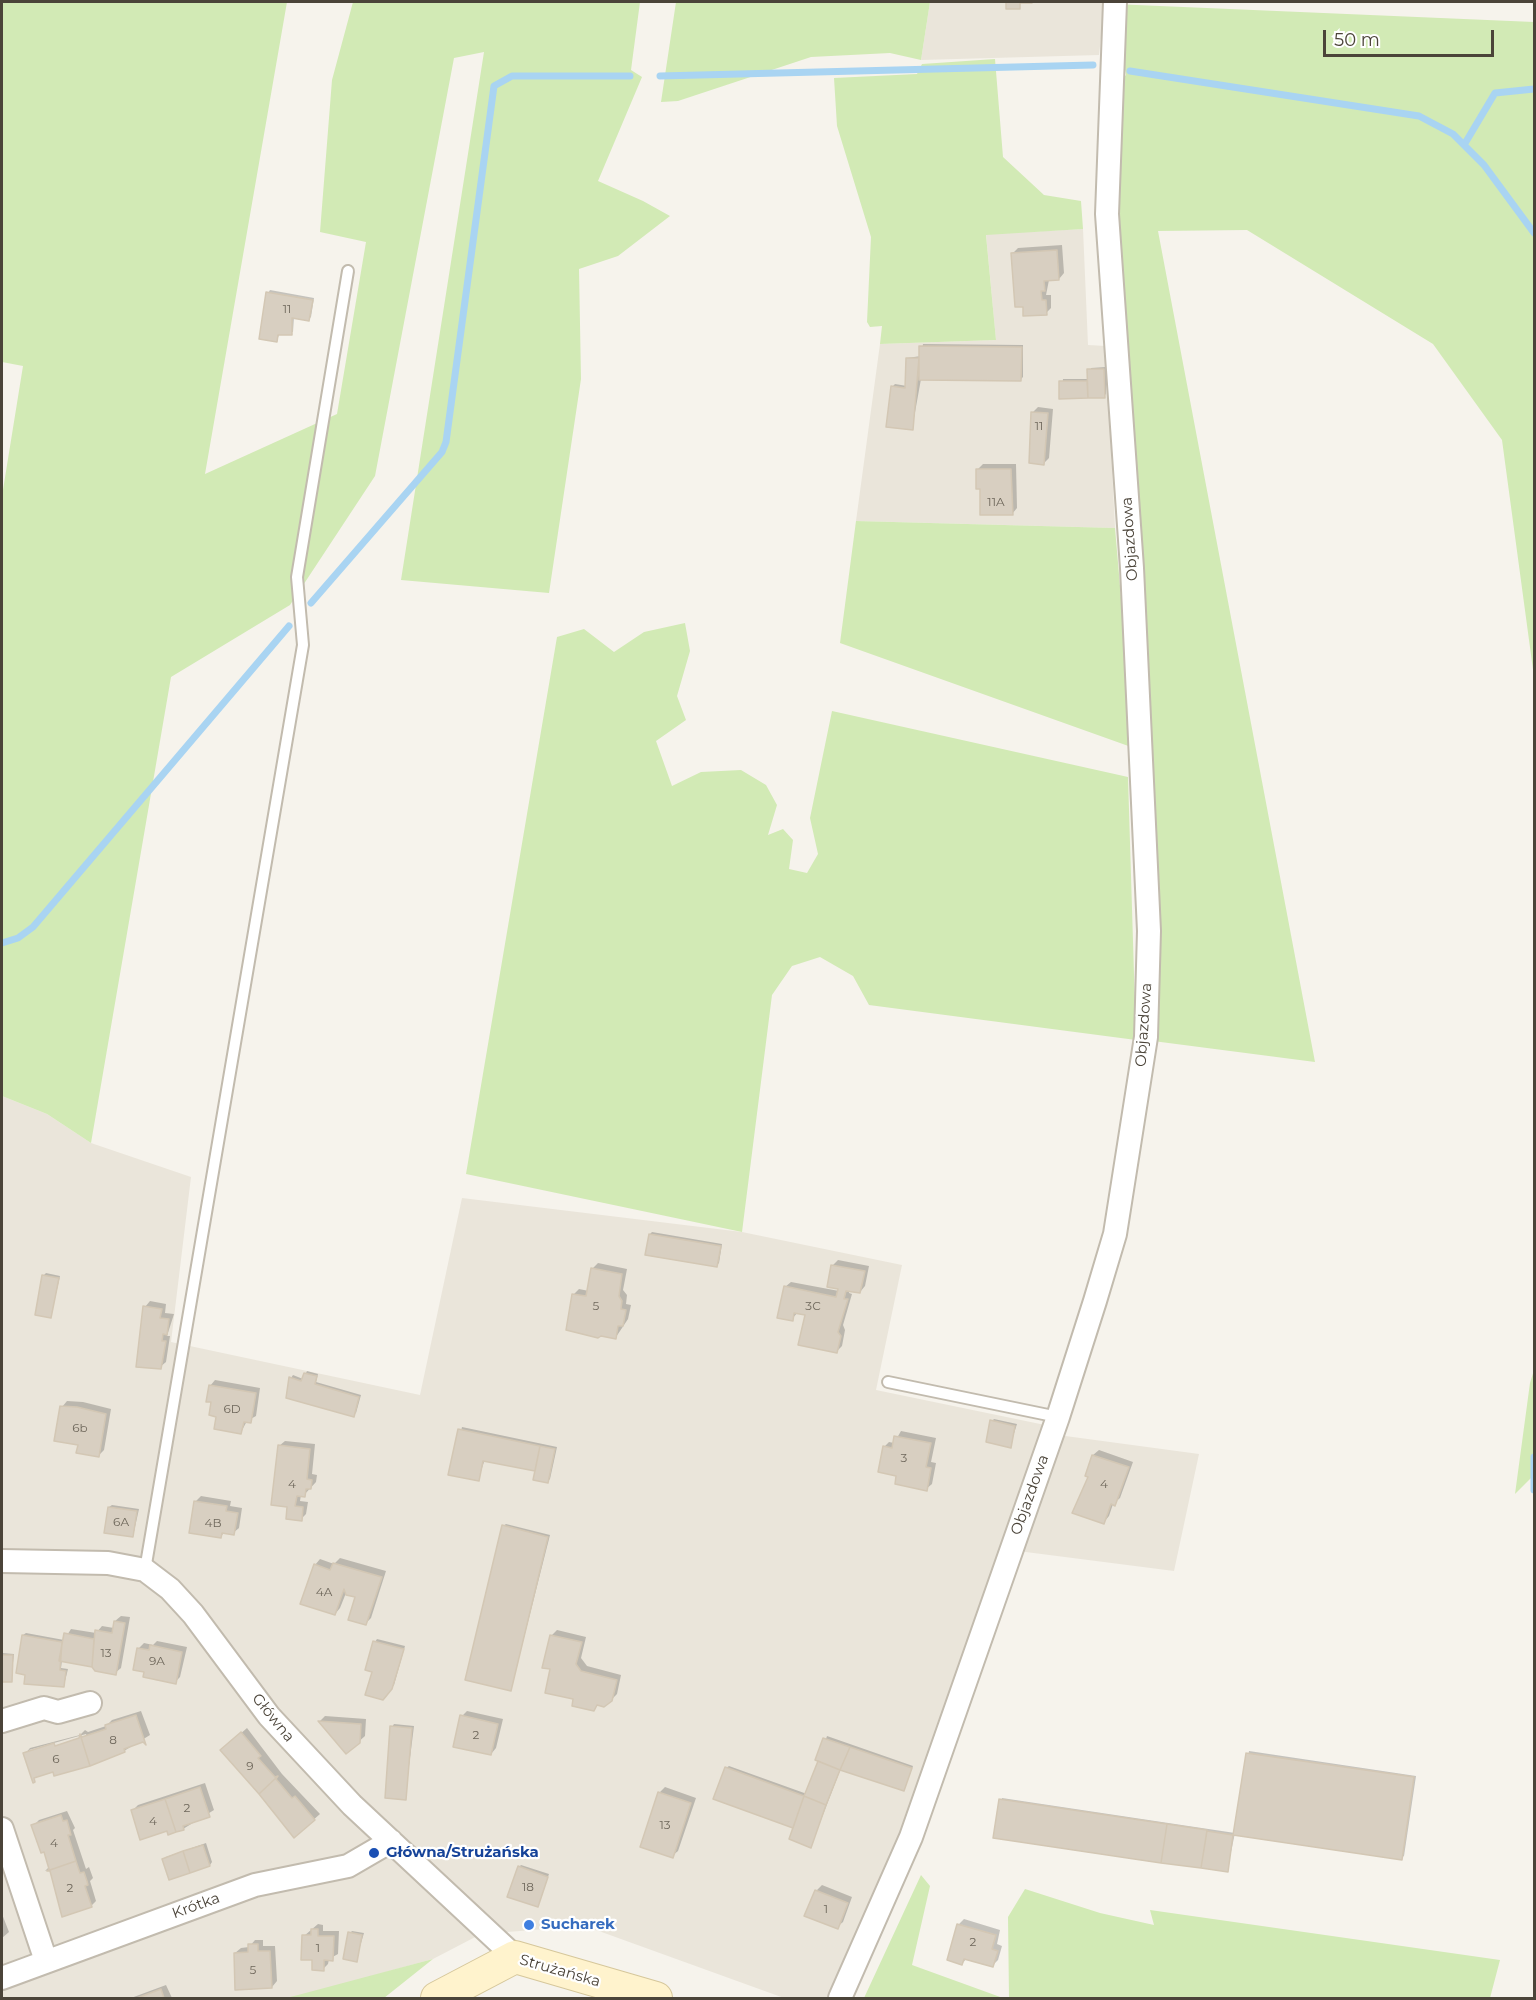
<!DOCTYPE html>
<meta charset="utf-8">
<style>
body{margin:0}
#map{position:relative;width:1536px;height:2000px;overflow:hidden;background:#f6f3ec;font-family:Montserrat,sans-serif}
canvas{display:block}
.frame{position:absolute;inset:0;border:3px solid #4b4439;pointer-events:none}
.scale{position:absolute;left:1323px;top:30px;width:171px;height:27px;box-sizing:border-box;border:3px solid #4b4439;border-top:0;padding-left:8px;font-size:18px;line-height:21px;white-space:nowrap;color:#4b4439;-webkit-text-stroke:4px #fff;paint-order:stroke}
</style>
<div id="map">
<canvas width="1536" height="2000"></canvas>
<div class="frame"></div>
<div class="scale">50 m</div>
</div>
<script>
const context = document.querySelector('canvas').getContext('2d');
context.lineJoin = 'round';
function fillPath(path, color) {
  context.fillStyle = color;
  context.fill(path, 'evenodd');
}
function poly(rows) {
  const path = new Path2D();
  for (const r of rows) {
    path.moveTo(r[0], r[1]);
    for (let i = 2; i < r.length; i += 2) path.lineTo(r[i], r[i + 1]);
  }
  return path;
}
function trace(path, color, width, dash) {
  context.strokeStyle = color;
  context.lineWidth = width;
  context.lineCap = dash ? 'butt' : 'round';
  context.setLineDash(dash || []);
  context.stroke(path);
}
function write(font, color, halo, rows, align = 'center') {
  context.font = font + ' Montserrat,sans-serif';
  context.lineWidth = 4.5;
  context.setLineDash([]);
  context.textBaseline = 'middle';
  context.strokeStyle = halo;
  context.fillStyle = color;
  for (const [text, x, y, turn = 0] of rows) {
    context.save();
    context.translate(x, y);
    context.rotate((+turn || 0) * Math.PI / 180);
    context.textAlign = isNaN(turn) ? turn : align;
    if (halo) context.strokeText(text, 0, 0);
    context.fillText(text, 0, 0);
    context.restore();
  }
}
fillPath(poly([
 [930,2,1105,2,1099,55,921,60],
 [1083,229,1088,345,1106,346,1115,528,856,521,880,344,996,340,986,234],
 [2,1096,47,1114,91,1143,191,1177,171,1342,420,1395,462,1198,742,1232,902,1265,876,1390,1045,1425,922,1806,829,1998,784,1998,585,1926,481,1934,433,1959,293,1998,2,1998],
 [1058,1435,1199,1454,1174,1571,1018,1551]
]), '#eae5da');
fillPath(poly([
 [2,2,287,2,205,474,337,414,366,242,320,232,332,80,353,2,640,2,631,70,642,77,598,181,643,201,670,216,618,256,579,269,581,379,549,593,401,580,484,52,454,58,375,476,290,605,171,677,91,1143,47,1114,2,1096,2,496,23,366,2,362],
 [676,2,930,2,921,60,890,53,811,57,678,101,661,102],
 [1113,4,1534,22,1534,677,1502,440,1433,344,1247,230,1158,231,1315,1062,1153,1041,1160,978,1130,392,1117,235,1119,82,1126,75],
 [995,59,1003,157,1044,195,1081,201,1083,229,986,235,996,340,880,344,882,326,870,327,867,322,871,237,837,126,834,78,917,74,922,64],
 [856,521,1115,528,1134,748,840,643],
 [685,623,690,651,677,696,686,720,656,741,672,786,701,772,741,770,766,785,777,805,768,835,783,829,793,840,789,869,807,873,818,854,810,818,832,711,1128,777,1136,1040,869,1005,853,976,820,957,792,966,772,995,742,1232,466,1174,557,637,584,629,614,652,644,632],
 [1534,1370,1534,1475,1515,1494,1530,1383],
 [921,1875,930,1886,912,1965,1003,1998,864,1998],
 [1025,1889,1100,1913,1154,1925,1150,1910,1500,1960,1490,1998,1009,1998,1008,1917],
 [433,1959,384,1998,286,1998,298,1995]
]), '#d2eab5');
fillPath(poly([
 [1062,245,1064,273,1059,279,1049,280,1046,295,1051,295,1051,308,1046,313,1013,253,1018,248],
 [270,290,314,298,311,317,309,319,294,317,293,332,280,333,277,340,268,293],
 [923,344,1023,345,1023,377,1021,379,921,379,912,429,893,386,895,384,907,386,907,358,921,356],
 [1106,367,1106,394,1104,396,1061,397,1063,379,1089,379,1091,368],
 [1038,407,1053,409,1049,458,1044,463,1032,413],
 [983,464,1016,464,1017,508,1012,514,982,487,977,470],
 [652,1232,722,1244,719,1263,716,1266,650,1234],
 [838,1260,869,1266,865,1286,860,1292,849,1290,849,1293,852,1294,843,1325,845,1330,842,1346,837,1351,806,1313,798,1312,792,1319,785,1287,791,1282,839,1291,833,1265],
 [598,1263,627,1269,623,1290,627,1295,626,1304,631,1305,628,1319,616,1337,574,1294,579,1289,589,1291,592,1269],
 [46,1273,60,1276,51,1316,44,1275],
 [150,1301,166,1304,165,1313,174,1314,167,1336,170,1336,166,1362,160,1367,145,1307],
 [307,1371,318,1374,316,1382,361,1395,356,1413,353,1415,291,1378,293,1375,303,1379],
 [215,1380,260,1388,256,1416,247,1421,241,1432,218,1415,210,1386],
 [67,1401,83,1402,111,1409,104,1450,98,1456,80,1444,62,1407],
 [994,1419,1017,1424,1010,1446,992,1421],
 [462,1427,557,1447,550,1479,548,1481,536,1470,485,1459,478,1480,450,1474],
 [901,1431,936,1438,931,1462,936,1463,932,1484,926,1489,898,1475,884,1447,889,1442,894,1443],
 [285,1441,315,1444,312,1474,317,1475,316,1482,304,1495,301,1495,300,1501,308,1502,306,1514,301,1519,289,1506,279,1446],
 [1099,1450,1133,1462,1120,1498,1113,1504,1109,1516,1104,1522,1090,1476,1087,1475,1093,1455],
 [201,1496,231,1501,230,1506,242,1508,239,1528,233,1533,225,1532,221,1536,191,1532,196,1501],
 [112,1505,139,1509,133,1536,109,1507],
 [506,1524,550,1535,511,1689,503,1526],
 [340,1558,386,1571,371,1618,366,1623,357,1596,346,1593,340,1608,335,1614,315,1565,320,1559,334,1564],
 [121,1616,130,1617,121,1668,115,1673,93,1665,62,1660,61,1668,68,1669,64,1685,26,1673,23,1635,26,1633,64,1640,71,1629,96,1633,102,1626,114,1628,115,1621],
 [557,1630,586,1637,581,1658,587,1666,621,1675,617,1694,611,1700,599,1704,593,1710,575,1698,552,1668,544,1667,552,1635],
 [377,1639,405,1646,394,1685,382,1698,375,1642],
 [157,1641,187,1647,180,1677,175,1682,138,1649,144,1643,153,1645],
 [2,1653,14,1654,11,1681,2,1681],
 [141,1711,150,1735,124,1751,54,1770,25,1754,30,1748,80,1735,85,1730,88,1732,106,1726,112,1720],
 [86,1734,87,1737,29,1753,29,1750],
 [467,1711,503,1719,496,1748,491,1754,462,1716],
 [325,1716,366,1719,365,1736,347,1752,320,1721],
 [394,1724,414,1726,405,1798,392,1727],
 [247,1728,282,1774,320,1814,295,1836,222,1750],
 [827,1736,913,1766,904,1789,841,1768,811,1846,795,1827,726,1768,729,1766,807,1794],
 [1249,1751,1416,1776,1404,1856,1401,1858,1235,1833,1227,1871,995,1837,1002,1798,1235,1833],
 [205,1783,214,1810,183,1829,168,1829,132,1811,138,1805],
 [665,1787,696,1798,678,1851,672,1856,659,1793],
 [67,1811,75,1828,73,1830,86,1869,89,1867,93,1878,90,1881,96,1901,91,1906,51,1869,45,1871,50,1866,33,1826,39,1820],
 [206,1843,212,1862,210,1865,170,1878,164,1859,166,1857],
 [521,1865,549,1874,538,1905,519,1867],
 [822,1885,852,1897,843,1922,837,1927,816,1891],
 [2,1914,9,1932,2,1938],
 [964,1919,1000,1930,997,1944,1002,1946,998,1960,992,1966,967,1958,962,1964,958,1925],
 [318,1924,323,1925,323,1931,339,1931,338,1954,329,1959,328,1964,323,1969,313,1959,304,1936],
 [352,1931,364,1933,356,1960,350,1933],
 [255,1940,263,1940,263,1946,275,1946,277,1981,272,1987,235,1953,241,1948,249,1947],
 [166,1985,172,1998,131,1998]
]), '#0003');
trace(poly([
 [1130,71,1419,116,1453,134,1484,165,1534,233],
 [660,76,1093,65],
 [1464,145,1495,93,1534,89],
 [311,603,442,452,446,442,494,86,512,76,630,76],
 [2,943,18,938,33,927,289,626],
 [1534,1457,1534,1490]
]), '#a9d4f2', 7);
const building = poly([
 [1006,2,1032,2,1032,3,1020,3,1020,9,1006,9,1006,2],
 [1057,250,1059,280,1044,281,1045,291,1041,291,1042,300,1046,300,1047,315,1023,316,1023,307,1015,307,1011,253,1057,250],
 [266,292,313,300,309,321,292,318,292,335,278,335,277,342,259,339,266,292],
 [919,346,1022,347,1021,381,919,380,919,346],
 [906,358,919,358,913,430,886,427,891,386,905,388,906,358],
 [1087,369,1104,369,1105,398,1088,398,1087,369],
 [1059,381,1087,381,1088,398,1059,399,1059,381],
 [1031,412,1048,413,1044,465,1029,463,1031,412],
 [976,469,1011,469,1013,515,980,515,980,489,976,489,976,469],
 [649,1234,721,1246,717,1267,645,1255,649,1234],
 [831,1265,865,1271,860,1293,846,1291,844,1299,848,1299,838,1332,841,1336,837,1353,798,1345,805,1315,794,1313,793,1321,777,1318,784,1286,836,1297,838,1289,827,1287,831,1265],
 [591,1268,622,1274,619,1296,622,1301,621,1309,626,1310,623,1326,618,1326,616,1339,601,1336,598,1338,566,1330,572,1294,586,1296,591,1268],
 [42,1275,59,1278,51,1318,35,1315,42,1275],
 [143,1306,162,1309,160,1318,169,1319,167,1335,163,1334,162,1341,166,1341,161,1369,136,1367,143,1306],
 [304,1373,317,1376,315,1384,359,1397,354,1417,286,1398,289,1377,301,1381,304,1373],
 [209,1385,256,1393,251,1423,244,1422,241,1434,214,1429,216,1417,209,1415,211,1402,206,1402,209,1385],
 [60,1406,77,1407,106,1414,99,1457,76,1453,78,1445,54,1441,60,1406],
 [990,1420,1015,1426,1011,1448,986,1442,990,1420],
 [458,1429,540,1446,535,1471,483,1461,479,1481,448,1475,458,1429],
 [894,1436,931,1443,926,1467,931,1468,927,1491,895,1484,896,1476,878,1472,883,1446,892,1448,894,1436],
 [278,1445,310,1449,307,1479,312,1480,311,1489,306,1489,305,1497,297,1496,295,1506,303,1507,302,1521,286,1519,287,1507,271,1505,278,1445],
 [540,1446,555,1449,548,1483,533,1480,540,1446],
 [1092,1455,1129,1467,1115,1506,1111,1504,1104,1524,1072,1513,1088,1477,1085,1476,1092,1455],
 [194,1501,227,1506,226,1511,238,1513,234,1535,222,1533,221,1538,189,1533,194,1501],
 [108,1507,137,1511,133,1537,104,1533,108,1507],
 [502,1525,548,1537,511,1691,465,1680,502,1525],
 [333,1563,382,1577,366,1625,348,1620,355,1597,346,1595,344,1589,335,1615,300,1604,314,1564,330,1570,333,1563],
 [114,1621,125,1623,116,1675,95,1671,92,1667,95,1630,112,1633,114,1621],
 [64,1633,94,1639,92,1667,59,1661,64,1633],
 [22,1635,62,1642,60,1670,66,1671,64,1687,24,1684,25,1675,16,1673,22,1635],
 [550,1635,582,1642,576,1664,581,1671,617,1680,612,1701,604,1707,597,1705,594,1711,572,1706,573,1699,545,1693,550,1669,542,1668,550,1635],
 [373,1641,404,1649,392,1689,383,1700,365,1695,372,1672,365,1670,373,1641],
 [150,1645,182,1652,176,1684,143,1677,144,1672,133,1670,137,1648,149,1650,150,1645],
 [2,1655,13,1655,12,1682,2,1682,2,1655],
 [136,1715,146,1745,143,1742,124,1749,125,1752,90,1766,80,1734,82,1737,106,1729,105,1725,136,1715],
 [460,1715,498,1724,491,1755,453,1747,460,1715],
 [318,1721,361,1724,360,1743,346,1754,318,1721],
 [390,1726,412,1728,406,1800,385,1798,390,1726],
 [241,1732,261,1756,258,1758,275,1777,278,1776,259,1794,220,1750,241,1732],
 [80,1734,90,1766,54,1776,53,1772,34,1778,35,1782,33,1783,23,1753,54,1743,55,1746,79,1738,80,1734],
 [823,1738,850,1747,840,1770,815,1760,823,1738],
 [850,1747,912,1768,904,1791,840,1770,850,1747],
 [1246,1753,1414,1777,1402,1860,1233,1835,1246,1753],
 [818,1761,840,1770,826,1805,804,1796,818,1761],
 [725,1767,804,1796,793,1828,713,1799,725,1767],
 [278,1776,276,1779,292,1798,295,1796,315,1820,294,1838,259,1794,278,1776],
 [200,1787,210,1817,183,1826,184,1830,176,1832,165,1799,200,1787],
 [658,1792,691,1803,673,1858,640,1847,658,1792],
 [804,1796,826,1805,811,1848,789,1839,804,1796],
 [165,1799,176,1832,168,1835,167,1831,140,1840,131,1810,165,1799],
 [999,1799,1167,1824,1161,1863,993,1838,999,1799],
 [61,1815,63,1821,67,1820,71,1835,68,1835,76,1861,47,1871,49,1869,44,1852,41,1853,31,1825,61,1815],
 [1167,1824,1207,1830,1201,1868,1161,1863,1167,1824],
 [1207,1831,1233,1835,1228,1872,1201,1868,1207,1831],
 [203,1845,210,1866,190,1873,183,1851,203,1845],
 [183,1851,190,1873,169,1880,162,1859,183,1851],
 [76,1861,80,1873,84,1872,87,1881,88,1885,85,1886,92,1907,62,1917,50,1871,47,1871,76,1861],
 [518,1866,548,1877,538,1907,507,1897,518,1866],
 [815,1890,848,1903,838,1929,804,1916,815,1890],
 [957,1924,996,1935,992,1949,998,1951,993,1967,964,1959,962,1965,947,1960,957,1924],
 [311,1929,318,1929,318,1936,334,1936,333,1961,324,1960,324,1971,312,1970,312,1960,301,1960,302,1935,311,1935,311,1929],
 [348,1932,362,1935,357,1962,343,1959,348,1932],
 [248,1944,258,1944,258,1951,270,1951,272,1988,235,1990,234,1953,248,1952,248,1944],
 [161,1989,164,1998,137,1998,161,1989]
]);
fillPath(building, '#d8cfc1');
trace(building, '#d3c7b4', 1.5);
const lane = poly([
 [888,1382,1058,1417],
 [145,1570,303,645,297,577,348,271]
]);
const street = poly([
 [2,1561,108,1563,145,1570,170,1589,193,1614,269,1716,352,1805,515,1957],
 [2,1721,44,1708,58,1712,90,1703],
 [2,1829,46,1961],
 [2,1978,255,1885,348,1866,391,1841],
 [840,1998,911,1837,1058,1417,1095,1301,1115,1234,1146,1037,1149,931,1132,568,1107,214,1115,2]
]);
const secondary = poly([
 [437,1998,515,1957,656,1998]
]);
trace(lane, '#c2bbae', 14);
trace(street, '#c2bbae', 26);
trace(secondary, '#d6c79b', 34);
trace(lane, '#fff', 10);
trace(street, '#fff', 22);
trace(secondary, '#fff3cd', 32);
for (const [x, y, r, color] of [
 [374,1853,6,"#1a4fb4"],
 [529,1925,6,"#3f7fe0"]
]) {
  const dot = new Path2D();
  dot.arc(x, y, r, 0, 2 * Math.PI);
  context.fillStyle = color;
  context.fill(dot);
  trace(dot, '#fff', 2);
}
write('12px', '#6e675b', null, [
 ["11",287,309],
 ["11",1039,426],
 ["11A",996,502],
 ["5",596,1306],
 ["3C",813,1306],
 ["6D",232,1409],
 ["6b",80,1428],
 ["3",904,1458],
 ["4",292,1484],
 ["4",1104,1484],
 ["6A",121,1522],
 ["4B",213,1523],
 ["4A",324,1592],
 ["13",106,1653],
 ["9A",157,1661],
 ["2",476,1735],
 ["8",113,1740],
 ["6",56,1759],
 ["9",250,1766],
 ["2",187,1808],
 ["4",153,1821],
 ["13",665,1825],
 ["4",54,1843],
 ["18",528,1887],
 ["2",70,1888],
 ["1",826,1909],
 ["2",973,1942],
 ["1",318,1948],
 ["5",253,1970]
]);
write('15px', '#4b4439', '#fff', [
 ["Objazdowa",1130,539,-94],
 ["Objazdowa",1144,1025,-86],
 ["Objazdowa",1030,1495,-70],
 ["Główna",273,1718,51],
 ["Krótka",196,1906,-20],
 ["Strużańska",560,1971,16]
]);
write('bold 15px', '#164399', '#fff', [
 ["Główna/Strużańska",386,1853]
], 'left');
write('bold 15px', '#366cbe', '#fff', [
 ["Sucharek",541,1925]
], 'left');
</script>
